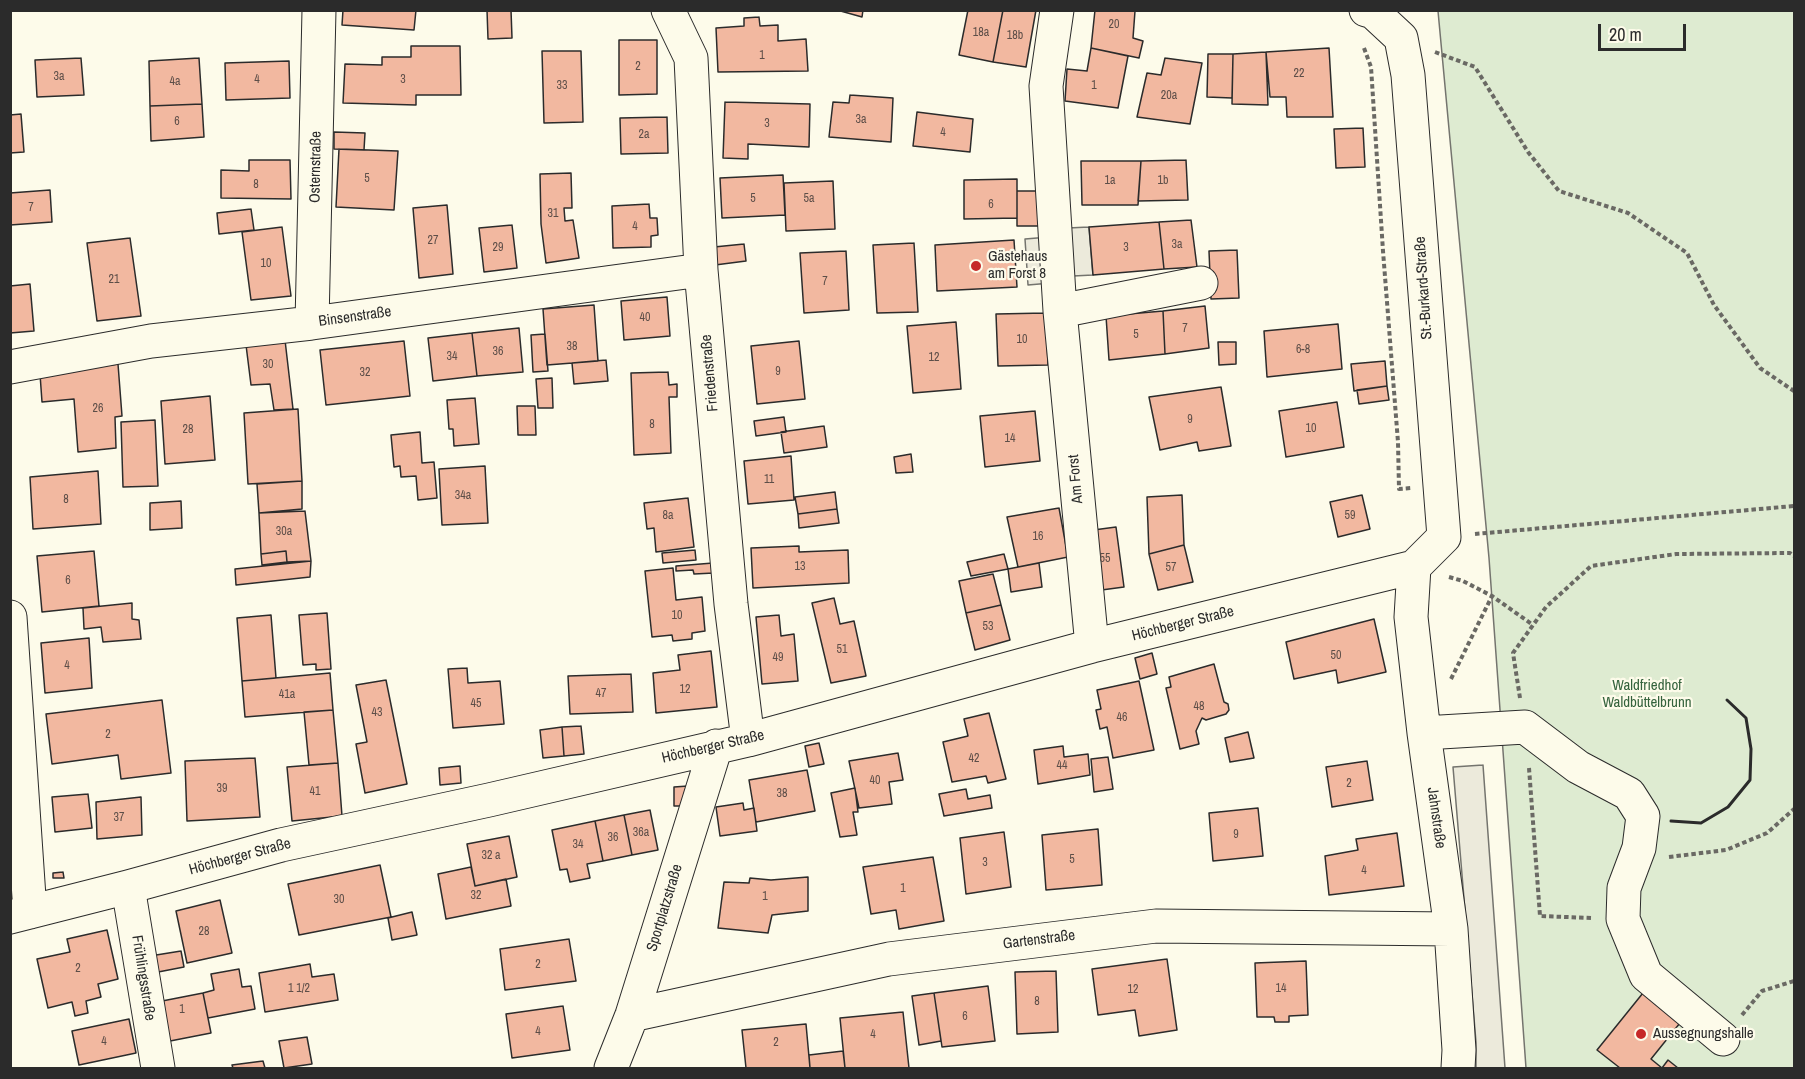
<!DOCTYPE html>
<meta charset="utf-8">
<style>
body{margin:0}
#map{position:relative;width:1805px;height:1079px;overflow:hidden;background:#fdfbea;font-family:"Archivo Narrow",sans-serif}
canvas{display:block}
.frame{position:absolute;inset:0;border:12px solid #2b2b2b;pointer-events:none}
.scale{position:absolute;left:1598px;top:24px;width:88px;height:27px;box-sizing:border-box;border:3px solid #2b2b2b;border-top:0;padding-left:8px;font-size:18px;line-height:21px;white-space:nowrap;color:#2b2b2b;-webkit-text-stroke:4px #fdfbea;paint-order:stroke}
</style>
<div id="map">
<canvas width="1805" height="1079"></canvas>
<div class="frame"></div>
<div class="scale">20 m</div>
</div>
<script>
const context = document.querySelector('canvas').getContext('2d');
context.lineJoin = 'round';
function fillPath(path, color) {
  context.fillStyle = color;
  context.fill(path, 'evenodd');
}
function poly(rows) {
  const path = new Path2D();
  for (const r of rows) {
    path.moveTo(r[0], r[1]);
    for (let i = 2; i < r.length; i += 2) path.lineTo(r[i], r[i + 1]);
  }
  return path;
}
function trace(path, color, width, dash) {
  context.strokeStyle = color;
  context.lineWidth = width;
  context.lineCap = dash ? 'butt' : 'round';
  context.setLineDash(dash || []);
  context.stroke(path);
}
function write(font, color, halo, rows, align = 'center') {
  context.font = font + ' "Archivo Narrow",sans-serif';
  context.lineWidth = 4.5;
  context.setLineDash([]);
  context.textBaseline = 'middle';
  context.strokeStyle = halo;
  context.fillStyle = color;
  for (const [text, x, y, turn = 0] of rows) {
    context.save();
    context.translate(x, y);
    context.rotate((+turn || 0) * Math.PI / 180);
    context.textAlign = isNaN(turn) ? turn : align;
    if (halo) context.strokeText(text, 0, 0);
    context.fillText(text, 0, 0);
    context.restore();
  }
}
const green = poly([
 [1438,11,1794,11,1794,1068,1526,1068,1489,558,1438,11]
]);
fillPath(green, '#deebd1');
trace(green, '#74746e', 1.5);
const parking = poly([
 [1089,227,1093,275,1073,276,1068,228,1089,227],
 [1049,237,1051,283,1028,285,1025,239,1049,237],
 [1483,765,1505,1068,1476,1068,1476,1042,1453,767,1483,765]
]);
fillPath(parking, '#eceadb');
trace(parking, '#74746e', 1.5);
const building = poly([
 [343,10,416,10,414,30,342,25,343,10],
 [487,10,511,10,512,38,488,39,487,10],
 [837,10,863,10,862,17,837,10],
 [968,10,1003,10,993,62,959,55,968,10],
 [1003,10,1036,10,1026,67,993,62,1003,10],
 [1095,10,1135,11,1133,38,1143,41,1139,58,1091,48,1095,10],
 [759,17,760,26,778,25,778,41,806,39,808,71,718,72,716,28,744,26,744,18,759,17],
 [619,40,657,40,657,94,619,95,619,40],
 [411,46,460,46,461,95,416,95,416,105,343,103,345,64,382,65,382,57,411,57,411,46],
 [1091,48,1128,56,1118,108,1065,101,1067,69,1087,71,1091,48],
 [1329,48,1333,117,1287,117,1286,97,1270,97,1266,52,1329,48],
 [542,51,581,51,583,122,544,123,542,51],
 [1266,52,1268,105,1232,104,1233,54,1266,52],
 [1208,54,1233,54,1232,98,1207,97,1208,54],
 [81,58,84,95,37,97,35,60,81,58],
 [199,58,202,104,150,106,149,61,199,58],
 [1165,58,1202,63,1190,124,1137,117,1147,73,1161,75,1165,58],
 [289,61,290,98,226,100,225,63,289,61],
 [850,95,893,98,891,142,829,137,833,102,849,103,850,95],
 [725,102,810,104,809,147,748,144,748,159,723,158,725,102],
 [202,104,204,137,151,141,150,106,202,104],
 [917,112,973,119,970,152,913,146,917,112],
 [21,114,24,152,10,153,10,115,21,114],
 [667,117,668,153,621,154,620,118,667,117],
 [1363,128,1365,167,1336,168,1334,129,1363,128],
 [334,132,365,133,364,150,334,149,334,132],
 [339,149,398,151,394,210,336,207,339,149],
 [249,160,290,160,291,199,221,198,221,170,249,171,249,160],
 [1186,160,1188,200,1138,201,1141,161,1186,160],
 [1081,161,1141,161,1138,205,1082,205,1081,161],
 [571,173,572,208,564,208,565,221,573,220,579,258,546,263,541,224,540,174,571,173],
 [783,175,785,215,722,218,720,178,783,175],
 [1017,179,1017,218,964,219,964,180,1017,179],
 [833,181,835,229,786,231,784,183,833,181],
 [50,190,52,222,10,225,10,193,50,190],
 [1017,191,1043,191,1043,226,1017,226,1017,191],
 [649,204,650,218,657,218,658,235,651,236,651,247,613,248,612,206,649,204],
 [447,205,453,274,419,278,413,208,447,205],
 [251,209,254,230,219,234,217,213,251,209],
 [1191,220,1197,267,1164,269,1159,222,1191,220],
 [1159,222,1164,269,1093,275,1089,227,1159,222],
 [512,225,517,268,484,272,479,228,512,225],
 [282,227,291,296,251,300,242,232,282,227],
 [130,238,141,316,97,321,87,243,130,238],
 [1014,240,1017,287,937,291,935,245,1014,240],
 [914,243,918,312,877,313,873,245,914,243],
 [744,244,746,261,715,265,714,247,744,244],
 [1237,250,1239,298,1211,299,1209,251,1237,250],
 [846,251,849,310,804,313,800,253,846,251],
 [30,284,34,331,10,333,10,286,30,284],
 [667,297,670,336,624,340,621,301,667,297],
 [594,305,598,361,547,365,543,309,594,305],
 [1205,306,1209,348,1165,354,1163,311,1205,306],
 [1163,311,1165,354,1109,360,1106,316,1163,311],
 [1046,313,1048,365,998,366,996,314,1046,313],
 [956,322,961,389,913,393,907,326,956,322],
 [1338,324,1342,369,1267,377,1264,331,1338,324],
 [519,328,523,372,477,376,472,333,519,328],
 [472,333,477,376,433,381,428,338,472,333],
 [545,334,548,371,533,372,531,335,545,334],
 [285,340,293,409,274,410,270,384,251,385,246,345,285,340],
 [404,341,410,396,326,405,320,350,404,341],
 [799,341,805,399,757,404,751,346,799,341],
 [1218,342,1236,342,1236,364,1219,365,1218,342],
 [606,360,608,381,574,384,572,363,606,360],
 [1385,361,1387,386,1354,391,1351,364,1385,361],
 [118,364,122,416,115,417,116,448,78,452,74,399,42,402,40,374,118,364],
 [668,372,669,385,677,384,677,397,669,397,671,453,634,455,631,373,668,372],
 [552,378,553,408,538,408,536,379,552,378],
 [1387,386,1389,400,1359,404,1357,390,1387,386],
 [1221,387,1231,446,1199,451,1197,442,1160,450,1149,397,1221,387],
 [210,396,215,460,165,464,161,401,210,396],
 [475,398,479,444,454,446,453,429,449,429,447,400,475,398],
 [1337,402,1344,447,1286,457,1279,411,1337,402],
 [517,406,535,406,536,435,518,435,517,406],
 [298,409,302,481,248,484,244,413,298,409],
 [1035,411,1040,461,985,467,980,416,1035,411],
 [784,417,786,432,756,436,754,421,784,417],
 [155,420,158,486,123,487,121,422,155,420],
 [824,426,827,447,784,453,781,432,824,426],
 [420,432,422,463,434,462,437,498,418,500,416,476,401,477,400,466,394,467,391,435,420,432],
 [911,454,913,472,896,473,894,457,911,454],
 [791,456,794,500,748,504,744,461,791,456],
 [485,466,488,523,442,525,439,469,485,466],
 [98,471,101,524,33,529,30,477,98,471],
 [302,481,302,509,259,513,257,484,302,481],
 [835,492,837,509,798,514,795,497,835,492],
 [1182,495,1184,545,1149,554,1147,497,1182,495],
 [1362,495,1370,529,1338,537,1330,502,1362,495],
 [688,498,694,547,656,552,654,528,647,529,644,503,688,498],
 [181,501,182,528,150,530,150,503,181,501],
 [1059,508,1068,557,1018,567,1007,517,1059,508],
 [837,509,839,523,799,528,798,514,837,509],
 [305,511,311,561,287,562,286,551,261,554,259,513,305,511],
 [1116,527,1124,587,1094,591,1086,531,1116,527],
 [1184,545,1193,582,1158,590,1149,554,1184,545],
 [799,546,799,552,848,550,849,583,753,588,751,548,799,546],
 [695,550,696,560,663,563,662,553,695,550],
 [94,551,99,606,42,612,37,556,94,551],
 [286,551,287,562,262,565,261,554,286,551],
 [1004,554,1008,569,971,576,967,562,1004,554],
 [311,561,310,577,236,585,235,569,311,561],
 [713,563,714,573,694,574,693,570,676,571,676,566,713,563],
 [1039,563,1042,587,1011,592,1008,569,1039,563],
 [673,568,676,600,702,597,705,631,692,633,692,639,673,641,672,635,652,637,645,571,673,568],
 [993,574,1001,605,966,613,959,581,993,574],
 [834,598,840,624,854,621,866,676,831,683,812,603,834,598],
 [132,603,132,619,139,620,141,639,103,642,101,627,84,629,83,608,132,603],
 [1001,605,1010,640,975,650,966,613,1001,605],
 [327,613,331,669,316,670,316,664,303,665,299,615,327,613],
 [271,615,276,678,242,681,237,618,271,615],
 [779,615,781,636,794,634,798,681,762,684,756,617,779,615],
 [1374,619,1386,672,1338,683,1336,670,1294,679,1286,642,1374,619],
 [89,638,92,688,45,693,41,643,89,638],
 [711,651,717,707,656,713,653,673,680,670,678,655,711,651],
 [1152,653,1157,674,1140,679,1135,658,1152,653],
 [1214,664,1224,702,1228,704,1229,710,1226,714,1206,720,1202,718,1196,731,1199,744,1180,749,1166,688,1171,687,1169,677,1214,664],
 [467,668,468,683,500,681,504,724,453,728,448,669,467,668],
 [330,673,333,710,245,717,242,681,330,673],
 [631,674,633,712,570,714,568,676,631,674],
 [386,680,407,784,365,793,356,744,367,742,356,685,386,680],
 [1139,681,1154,750,1113,758,1107,727,1100,729,1096,710,1101,709,1097,690,1139,681],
 [162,700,171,773,121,779,118,755,52,764,46,714,162,700],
 [333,710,338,763,309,765,304,712,333,710],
 [989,713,1006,779,988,783,986,776,952,782,943,742,968,736,964,719,989,713],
 [581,726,584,754,564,756,562,727,581,726],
 [562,727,564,756,543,758,540,730,562,727],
 [1248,732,1254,758,1230,762,1225,738,1248,732],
 [819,743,824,764,809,767,805,746,819,743],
 [1063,746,1064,757,1088,754,1090,775,1038,784,1034,750,1063,746],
 [898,753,903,780,889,782,892,804,859,808,849,761,898,753],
 [1108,757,1113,789,1094,792,1091,759,1108,757],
 [255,758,260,817,187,821,185,761,255,758],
 [1367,761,1373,800,1332,807,1326,767,1367,761],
 [338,763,342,816,292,821,287,767,338,763],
 [460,766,461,783,440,785,439,768,460,766],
 [807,770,815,811,756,822,749,780,807,770],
 [688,786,688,806,674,806,674,787,688,786],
 [855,788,858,812,853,812,857,835,840,837,831,793,855,788],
 [966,789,968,799,990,795,992,808,944,816,939,794,966,789],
 [88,794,92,828,55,832,52,797,88,794],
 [141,797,142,835,97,839,96,802,141,797],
 [743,803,744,810,754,808,757,831,720,836,716,807,743,803],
 [1258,808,1263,856,1213,861,1209,813,1258,808],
 [650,810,658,850,632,855,624,815,650,810],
 [624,815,632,855,603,861,595,821,624,815],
 [595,821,603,861,587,864,590,878,570,882,567,869,560,870,552,830,595,821],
 [1098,829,1102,885,1046,890,1042,835,1098,829],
 [1004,832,1011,887,966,894,960,838,1004,832],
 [1397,833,1404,886,1329,895,1325,856,1358,850,1356,839,1397,833],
 [509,836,517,877,475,886,467,844,509,836],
 [933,857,944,921,899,929,896,910,871,914,863,867,933,857],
 [380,865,391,917,299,935,288,884,380,865],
 [471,867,475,886,506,879,511,906,446,919,438,874,471,867],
 [63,872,64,878,53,878,53,873,63,872],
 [808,877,808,911,772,915,768,933,718,928,724,882,749,883,750,878,771,880,808,877],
 [220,900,232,953,187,963,176,911,220,900],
 [412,912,417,935,392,940,388,918,412,912],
 [107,930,118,979,98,984,101,997,86,1001,88,1013,75,1016,72,1002,48,1008,37,959,70,952,67,939,107,930],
 [569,939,576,981,505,990,500,949,569,939],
 [181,951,184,967,153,973,150,956,181,951],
 [1167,959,1177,1030,1139,1036,1135,1010,1098,1015,1092,969,1167,959],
 [1306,961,1308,1015,1289,1016,1289,1022,1275,1022,1274,1017,1257,1017,1255,963,1306,961],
 [310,964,312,977,334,974,338,1000,265,1012,259,973,310,964],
 [239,969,242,987,251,986,255,1009,208,1018,203,993,214,990,211,974,239,969],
 [1056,971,1058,1032,1017,1034,1015,972,1056,971],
 [988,986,995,1041,942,1047,934,993,988,986],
 [1647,988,1684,1018,1651,1059,1662,1068,1668,1060,1678,1068,1620,1068,1597,1050,1647,988],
 [203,993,211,1033,165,1042,157,1002,203,993],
 [934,993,941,1041,919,1045,912,996,934,993],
 [563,1006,570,1050,512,1058,506,1014,563,1006],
 [903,1012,909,1068,845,1068,840,1018,903,1012],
 [129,1019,136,1053,79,1065,72,1031,129,1019],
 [806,1024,810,1068,746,1068,742,1030,806,1024],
 [307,1037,312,1064,284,1068,279,1041,307,1037],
 [843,1051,845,1068,810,1068,809,1055,843,1051],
 [263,1061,265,1068,233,1068,232,1065,263,1061]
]);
fillPath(building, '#f2b8a0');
trace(building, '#2b2b2b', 1.5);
const minor = poly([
 [668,10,691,58,701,270,731,604,748,740],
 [1057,10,1046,86,1060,311,1092,646],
 [1366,10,1373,12,1401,38,1408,75,1444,537,1414,567],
 [1060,311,1201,283],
 [312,323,319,10],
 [10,367,151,341,312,323,701,270],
 [1414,567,1411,617,1424,733,1451,929,1459,1050,1458,1068],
 [10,617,30,912],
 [1424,733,1525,727,1578,767,1629,794,1643,816,1639,848,1624,888,1623,919,1646,975,1723,1039],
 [128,887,158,1068],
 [10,917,128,887,281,845,489,800,748,740,1092,646,1414,567],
 [632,1015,889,959,1156,926,1451,929],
 [611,1068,632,1015,716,746]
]);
trace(minor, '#2b2b2b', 35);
trace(poly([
 [1364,48,1371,67,1383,251,1398,442,1399,489,1411,488],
 [1435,52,1475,67,1528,152,1559,191,1628,213,1687,253,1714,305,1760,368,1794,391],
 [1475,534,1794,506],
 [1449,577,1463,581,1492,596,1533,625],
 [1451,679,1492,596],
 [1520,698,1513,653,1546,607,1591,566,1676,554,1790,553,1794,556],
 [1529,768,1540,916,1591,918],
 [1669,857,1726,850,1767,833,1794,809],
 [1742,1015,1762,991,1794,981]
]), '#6a6964', 4, [4.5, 3]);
trace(minor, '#fdfbea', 33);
trace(poly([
 [1671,821,1701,823,1728,807,1750,780,1751,749,1746,718,1727,700]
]), '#2b2b2b', 3);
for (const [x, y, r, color] of [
 [976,266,6,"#c62828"],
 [1641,1034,6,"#c62828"]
]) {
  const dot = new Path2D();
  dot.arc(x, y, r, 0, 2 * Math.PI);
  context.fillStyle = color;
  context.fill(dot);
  trace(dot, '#fdfbea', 2);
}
write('12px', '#5d4e48', null, [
 ["20",1114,25],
 ["18a",981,33],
 ["18b",1015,36],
 ["1",762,56],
 ["2",638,67],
 ["22",1299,74],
 ["3a",59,77],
 ["4",257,80],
 ["3",403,80],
 ["4a",175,82],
 ["33",562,86],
 ["1",1094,86],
 ["20a",1169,96],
 ["3a",861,120],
 ["6",177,122],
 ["3",767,124],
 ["4",943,133],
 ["2a",644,135],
 ["5",367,179],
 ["1a",1110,181],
 ["1b",1163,181],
 ["8",256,185],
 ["5",753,199],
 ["5a",809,199],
 ["6",991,205],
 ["7",31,208],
 ["31",553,214],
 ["4",635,227],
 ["27",433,241],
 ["3a",1177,245],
 ["29",498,248],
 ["3",1126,248],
 ["10",266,264],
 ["21",114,280],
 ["7",825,282],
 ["40",645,318],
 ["7",1185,329],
 ["5",1136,335],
 ["10",1022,340],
 ["38",572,347],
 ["6-8",1303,350],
 ["36",498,352],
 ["34",452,357],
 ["12",934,358],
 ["30",268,365],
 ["9",778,372],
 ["32",365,373],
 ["26",98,409],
 ["9",1190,420],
 ["8",652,425],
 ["10",1311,429],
 ["28",188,430],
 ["14",1010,439],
 ["11",769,480],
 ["34a",463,496],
 ["8",66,500],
 ["8a",668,516],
 ["59",1350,516],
 ["30a",284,532],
 ["16",1038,537],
 ["55",1105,559],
 ["13",800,567],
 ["57",1171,568],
 ["6",68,581],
 ["10",677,616],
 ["53",988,627],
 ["51",842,650],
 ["50",1336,656],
 ["49",778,658],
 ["4",67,666],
 ["12",685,690],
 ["47",601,694],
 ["41a",287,695],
 ["45",476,704],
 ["48",1199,707],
 ["43",377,713],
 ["46",1122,718],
 ["2",108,735],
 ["42",974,759],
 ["44",1062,766],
 ["40",875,781],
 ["2",1349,784],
 ["39",222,789],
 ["41",315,792],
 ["38",782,794],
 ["37",119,818],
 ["36a",641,833],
 ["9",1236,835],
 ["36",613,838],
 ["34",578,845],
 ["32 a",491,856],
 ["5",1072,860],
 ["3",985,863],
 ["4",1364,871],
 ["1",903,889],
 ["32",476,896],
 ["1",765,897],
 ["30",339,900],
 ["28",204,932],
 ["2",538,965],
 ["2",78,969],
 ["1 1/2",299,989],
 ["14",1281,989],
 ["12",1133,990],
 ["8",1037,1002],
 ["1",182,1010],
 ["6",965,1017],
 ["4",538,1032],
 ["4",873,1035],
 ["4",104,1042],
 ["2",776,1043]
]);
write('15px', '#2b2b2b', '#fdfbea', [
 ["Osternstraße",316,167,-89],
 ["St.-Burkard-Straße",1424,288,-94],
 ["Binsenstraße",355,317,-8],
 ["Friedenstraße",710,373,-95],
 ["Am Forst",1076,479,-95],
 ["Höchberger Straße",1183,624,-14],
 ["Höchberger Straße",713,747,-13],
 ["Jahnstraße",1436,818,82],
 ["Höchberger Straße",240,857,-15],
 ["Sportplatzstraße",665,908,-73],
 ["Gartenstraße",1039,940,-7],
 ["Frühlingsstraße",143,978,81]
]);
write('15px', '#2b2b2b', '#fdfbea', [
 ["Gästehaus",988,257],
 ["am Forst 8",988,274],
 ["Aussegnungshalle",1653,1034]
], 'left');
write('15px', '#34623c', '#fdfbea', [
 ["Waldfriedhof",1647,686],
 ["Waldbüttelbrunn",1647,703]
]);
</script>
